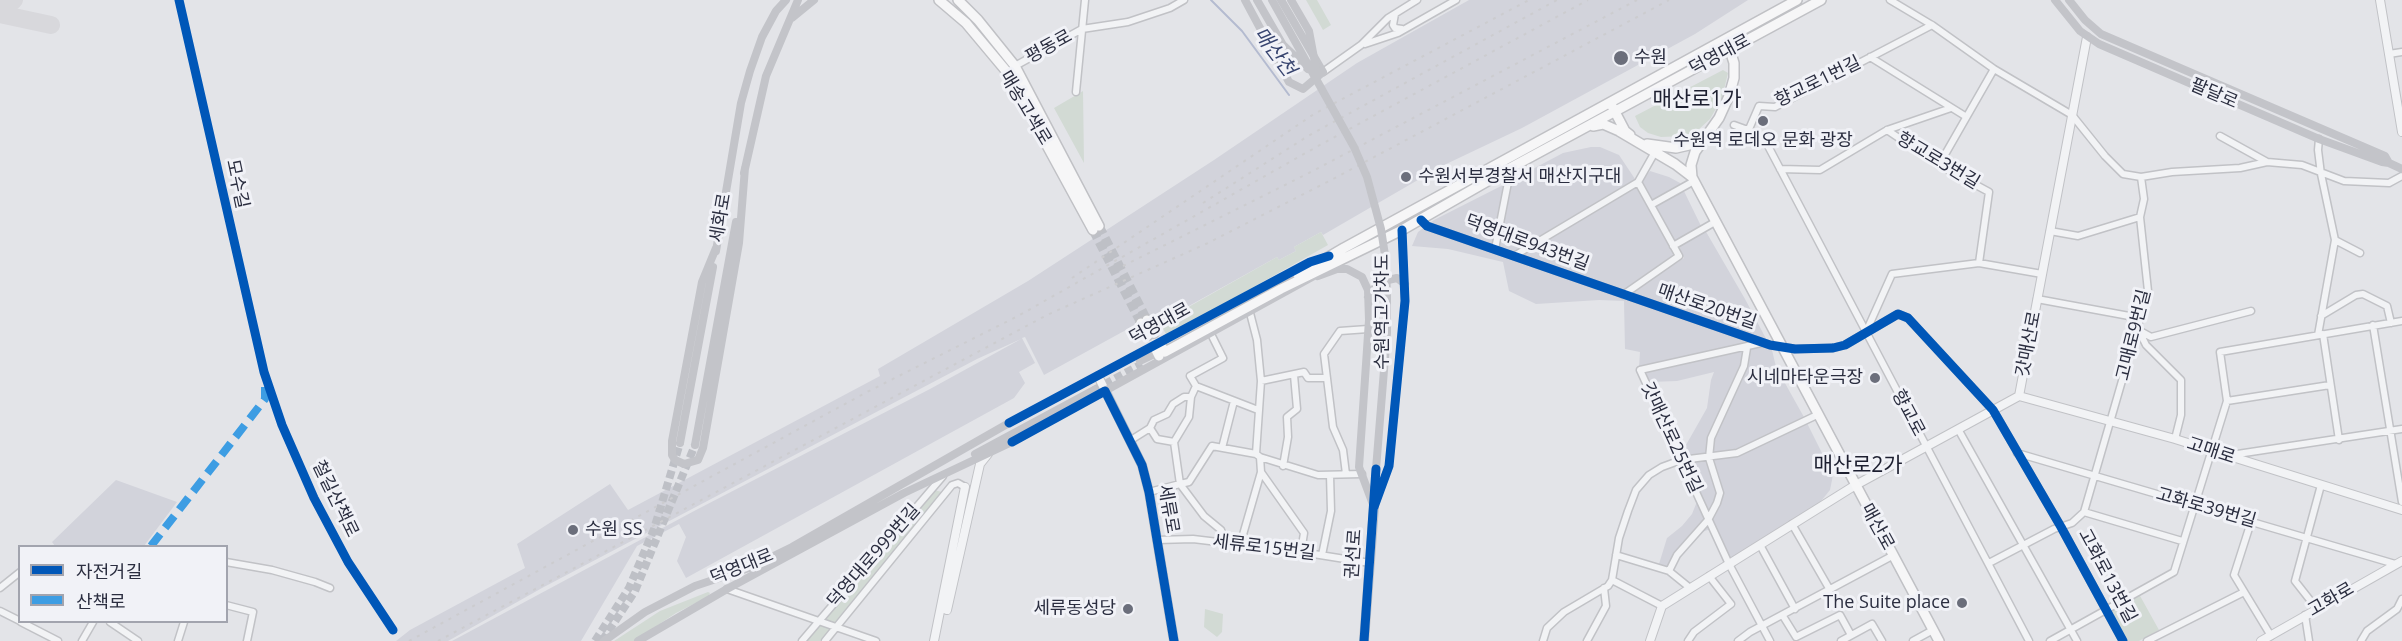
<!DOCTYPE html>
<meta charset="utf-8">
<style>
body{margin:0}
#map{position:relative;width:2402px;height:641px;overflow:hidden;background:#e3e4e8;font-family:"Open Sans","Noto Sans KR",sans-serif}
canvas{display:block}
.legend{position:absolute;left:18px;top:545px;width:210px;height:78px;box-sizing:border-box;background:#f1f2f7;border:2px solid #a2a4ae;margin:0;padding:8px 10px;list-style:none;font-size:18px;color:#2b2e40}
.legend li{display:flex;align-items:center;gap:12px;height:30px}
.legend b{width:30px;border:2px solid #a2a4ae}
</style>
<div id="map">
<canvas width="2402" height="641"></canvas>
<ul class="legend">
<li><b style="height:8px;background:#0057b8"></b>자전거길</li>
<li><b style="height:8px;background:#3d9de3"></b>산책로</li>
</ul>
</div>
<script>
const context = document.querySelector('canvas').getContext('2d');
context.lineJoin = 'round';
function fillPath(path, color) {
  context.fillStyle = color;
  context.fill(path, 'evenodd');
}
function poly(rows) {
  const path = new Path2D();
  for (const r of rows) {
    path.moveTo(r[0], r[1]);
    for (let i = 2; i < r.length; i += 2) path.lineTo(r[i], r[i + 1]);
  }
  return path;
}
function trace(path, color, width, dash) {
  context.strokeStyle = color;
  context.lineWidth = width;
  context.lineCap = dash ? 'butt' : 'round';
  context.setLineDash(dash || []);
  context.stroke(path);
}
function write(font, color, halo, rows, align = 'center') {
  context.font = font + ' "Open Sans","Noto Sans KR",sans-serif';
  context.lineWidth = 6;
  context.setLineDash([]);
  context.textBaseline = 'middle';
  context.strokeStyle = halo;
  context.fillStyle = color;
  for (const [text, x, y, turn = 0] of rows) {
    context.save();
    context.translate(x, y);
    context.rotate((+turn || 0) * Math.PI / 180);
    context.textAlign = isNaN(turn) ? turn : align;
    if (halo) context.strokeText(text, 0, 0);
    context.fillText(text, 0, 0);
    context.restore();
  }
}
fillPath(poly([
 [1469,0,1748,0,1695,34,1522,128,1442,166,1323,235,1321,232,1294,247,1296,251,1279,260,1277,257,1160,322,1155,314,1044,375,1025,337,1022,338,1035,363,1019,372,1025,383,1014,398,686,578,677,561,686,537,679,524,637,546,581,641,452,641,696,510,930,389,1021,339,977,359,542,588,448,641,396,641,410,630,525,568,517,544,610,484,628,510,880,376,878,369,1028,281,1214,160,1357,63],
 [1591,147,1600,147,1619,155,1637,182,1520,249,1514,257,1516,260,1616,294,1634,291,1684,258,1678,246,1705,230,1745,299,1772,350,1776,367,1805,419,1833,475,1830,490,1817,506,1729,562,1713,528,1694,535,1685,544,1670,572,1659,564,1667,538,1682,526,1692,514,1700,494,1685,464,1686,445,1707,408,1711,380,1714,372,1677,381,1650,382,1639,368,1640,352,1625,349,1624,301,1599,300,1536,304,1509,291,1503,262,1448,249,1412,246,1418,232,1434,220,1509,182,1501,226,1512,180,1563,153],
 [1650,171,1669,177,1680,183,1702,228,1675,243,1640,182],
 [1638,185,1677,256,1622,292,1520,255],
 [116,480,177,502,144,546,55,546,52,542]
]), '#d2d3db');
fillPath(poly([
 [1306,0,1317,0,1331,25,1323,30],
 [1723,70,1728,73,1722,98,1710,119,1697,131,1685,136,1661,137,1648,133,1640,127,1635,116],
 [1083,91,1084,163,1054,108],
 [1321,232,1328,245,1167,336,1160,323,1277,257,1279,260,1296,251,1294,247],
 [934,490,942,492,820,641,806,641],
 [708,592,710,593,708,597,676,613,634,641,614,641,660,611],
 [2139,594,2159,630,2139,641,2128,641,2111,610],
 [1205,609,1223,614,1222,632,1217,637,1204,627]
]), '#d2dad4');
trace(poly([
 [1211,0,1242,31,1289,95]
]), '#b4bbd0', 2);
trace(poly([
 [0,11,14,0],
 [0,14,51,25]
]), '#d8d8dc', 18);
trace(poly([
 [1094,390,1142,364],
 [595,641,629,588,654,529,680,443],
 [602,641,635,591,695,445]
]), '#bec0c6', 8, [8, 4]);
trace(poly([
 [1099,226,1147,320],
 [1093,230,1141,323]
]), '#bec0c6', 9, [9, 4.5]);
const minor = poly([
 [1890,0,1932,25,1994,69,2072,115,2105,156,2123,174,2141,177,2172,172,2240,168,2267,162,2302,165,2344,181,2389,183,2402,176],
 [1395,14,1393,25,1395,28,1402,29],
 [1365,44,1398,33,1456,0],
 [2389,54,2402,52],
 [1870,57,1965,116],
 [1015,66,1082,29,1128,22,1170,8,1184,0],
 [1323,72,1361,45,1388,18,1417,0],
 [1076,92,1085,0],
 [1734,125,1745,129,1767,144,2029,641],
 [1745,129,1749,129,1759,106,1775,107,1932,25],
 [1887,130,1939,165,1989,192,1979,263],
 [2220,136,2267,162],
 [1939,165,1994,69],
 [1780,169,1820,170,1887,130,1951,108],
 [1651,205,1694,181],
 [1421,220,1427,226,1770,345,1795,349,1833,348,1845,345,1898,314,1908,318,1993,410,2061,527,2123,641],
 [2050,231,2078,236,2140,217],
 [2335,240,2360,253],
 [1673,246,1715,222],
 [1495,249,1511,167],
 [1514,256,1638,182,1655,152],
 [1623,295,1679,256,1638,182],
 [2037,299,2140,318],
 [2321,316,2356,295,2363,294,2387,306,2391,323],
 [2373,325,2402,502],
 [2138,329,2146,345,2181,380,2181,415,2175,439],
 [2140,331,2151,337,2251,311],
 [1866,332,1892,274,1979,263,2042,274],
 [1211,334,1223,358,1190,376,1196,386,1258,410],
 [2323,334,2339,440],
 [2318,335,2335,240,2321,174,2318,150,2319,139],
 [1761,343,1640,370,1729,564,1770,641],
 [1261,381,1304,372,1308,378,1327,378],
 [2227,401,2330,385],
 [1150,428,1157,439,1174,442],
 [1958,429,2077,641],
 [1131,440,1150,428,1154,420,1167,414,1173,404,1184,397,1191,397],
 [1222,448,1234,401],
 [2017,453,2395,564],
 [2231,455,2402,429],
 [1260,457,1318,475,1362,474],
 [1283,466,1288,437,1287,417,1297,409,1294,375],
 [1261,472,1304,533,1301,552],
 [1346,474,1343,450,1333,427,1324,354,1340,331,1368,329],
 [1149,492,1180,484,1174,442,1189,417,1191,397,1196,386],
 [2084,512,2148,291,2140,217,2144,199,2141,177],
 [2084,512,2182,541],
 [2251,522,2234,575,2271,636],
 [1792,524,1830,590],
 [1157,540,1193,539,1301,552,1370,563],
 [1226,543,1221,530,1204,516,1180,484,1189,482,1212,446,1256,454],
 [1240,545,1261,472,1260,457,1256,454,1261,381,1257,340,1250,313],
 [1760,545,1795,609],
 [1322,555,1331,511,1330,475],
 [1616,555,1669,571,1690,588],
 [226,562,272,570,315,582,330,588],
 [1989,563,2054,529,2072,523,2084,512],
 [1669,571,1677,555,1708,520,1717,503,1720,493,1709,458,1711,438,1744,366,1747,348],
 [1612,580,1619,538,1628,511,1636,490,1649,475,1662,467,1681,460,1737,453,1817,415],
 [1612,580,1662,606],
 [0,588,20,572],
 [727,589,876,641],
 [226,605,253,612,247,641],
 [2317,609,2295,581,2321,485],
 [0,611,20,621],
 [2305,615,2309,641],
 [1783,616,1796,637,1840,615,1851,635],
 [21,622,58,641],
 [110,622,138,641],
 [82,641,93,622],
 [178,641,184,622],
 [802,641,943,476],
 [825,641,952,485,958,483,965,487],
 [1543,641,1547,628,1564,612,1608,586,1612,580],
 [1587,641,1606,606,1604,588],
 [1688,641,1694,632,1731,604,1709,576],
 [1738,641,1750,632,1892,556],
 [1841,641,1872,624,1882,641],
 [1913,641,1933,630],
 [2050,641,2174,572,2227,401,2220,352,2402,321],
 [2147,641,2244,592],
 [2361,641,2367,631,2397,609,2402,599]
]);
const tertiary = poly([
 [2380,0,2402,132],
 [1098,376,1142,465,1149,492,1174,641],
 [2019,396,2175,439,2402,510],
 [2019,396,2087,37],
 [947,610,980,464,988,454],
 [934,641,965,487],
 [1364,641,1374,507],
 [1650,641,1662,606,1854,486,2019,396],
 [2261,641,2402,561]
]);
const primary = poly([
 [939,0,966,23,1007,72,1093,230],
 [958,0,978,20,1015,66,1099,226],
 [1729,47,1734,63,1734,78,1729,96,1719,118,1695,152,1691,165,1692,177,1939,641],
 [1612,106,1625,131,1630,135],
 [1593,126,1603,124,1619,131,1675,164,1692,177],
 [1647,144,1676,148,1689,145,1702,138],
 [1298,275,1344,248,1797,0],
 [1147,320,1154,333],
 [1141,323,1148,335],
 [1162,347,1165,352,1281,289,1402,230,1512,167,1821,0],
 [1156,350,1159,356]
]);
trace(minor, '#c1c2c6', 9);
trace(tertiary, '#c1c2c6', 10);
trace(primary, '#c0c1c5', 12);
trace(minor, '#f2f3f5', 6);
trace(tertiary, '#f2f3f5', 8);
trace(poly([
 [1245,0,1289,82,1303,89,1323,72,1281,0],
 [2055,0,2080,31,2099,44,2319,139,2382,162,2389,163],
 [2069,0,2085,20,2101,34,2385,156,2389,163,2402,169],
 [792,18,814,0],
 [744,173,766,76,798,0],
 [716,248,702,282,672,441,672,455,675,460,684,464,698,460,703,448,739,243,745,168],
 [716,251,741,103,750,71,762,37,776,11,786,0],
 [1318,276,1337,269,1347,269,1362,277,1368,290,1369,320,1359,467,1374,507],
 [1368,297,1379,282,1397,278,1405,284],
 [1140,361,1163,350],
 [680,443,713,267],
 [695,445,736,222],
 [975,454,1094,390],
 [1374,497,1376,469],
 [1374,507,1389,466,1405,301,1402,230],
 [604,641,645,612,695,586,749,568,792,547,1009,423,1310,262,1323,258],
 [638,641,727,589,904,493,1012,442,1323,271]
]), '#c3c4c9', 8);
trace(primary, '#f6f6f7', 9);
trace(poly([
 [1203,203,1308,136,1557,0],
 [1123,266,1307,174,1637,0],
 [1072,278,1314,114,1529,0],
 [409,641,867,392,1018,316,1318,146,1588,0],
 [438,641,1004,338,1047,315,1208,243,1333,179,1669,0]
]), '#cccccf', 2, [3, 6]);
trace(poly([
 [1257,0,1283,45,1308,69],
 [1272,0,1354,147,1367,177,1381,229,1385,255,1387,293,1387,333,1376,469],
 [1291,0,1309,31,1317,74]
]), '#c3c4c9', 8);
trace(poly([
 [151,546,265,399,265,387]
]), '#3d9de3', 8, [15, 8]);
trace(poly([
 [179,0,264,372,282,425,314,498,348,562,393,630],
 [1421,220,1427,226,1770,345,1795,349,1833,348,1845,345,1898,314,1908,318,1993,410,2061,527,2123,641],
 [1009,423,1310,262,1329,256],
 [1012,442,1105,391,1142,465,1149,492,1174,641],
 [1374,507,1389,466,1405,301,1402,230],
 [1364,641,1376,469]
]), '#0057b8', 9);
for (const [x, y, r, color] of [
 [1621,58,8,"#6b6e7b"],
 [1763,121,6,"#6b6e7b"],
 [1406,177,6,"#6b6e7b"],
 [1875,378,6,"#6b6e7b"],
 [573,530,6,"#6b6e7b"],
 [1962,603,6,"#6b6e7b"],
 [1128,609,6,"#6b6e7b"]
]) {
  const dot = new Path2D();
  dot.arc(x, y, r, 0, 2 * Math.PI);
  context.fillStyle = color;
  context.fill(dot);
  trace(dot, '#f1f2f7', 2);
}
write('18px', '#2b2e40', '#f1f2f7', [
 ["평동로",1049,47,-29],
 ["덕영대로",1720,55,-28],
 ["향교로1번길",1818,82,-26],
 ["팔달로",2214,94,23],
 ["매송고색로",1025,108,59],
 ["향교로3번길",1938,161,31],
 ["모수길",237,184,78],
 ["세화로",721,218,-80],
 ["덕영대로943번길",1527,243,20],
 ["매산로20번길",1707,307,19],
 ["수원역고가차도",1383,312,-90],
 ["덕영대로",1160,324,-29],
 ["고매로9번길",2134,335,-76],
 ["갓매산로",2029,344,-79],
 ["향교로",1908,413,62],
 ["갓매산로25번길",1671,438,65],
 ["고매로",2211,451,18],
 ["철길산책로",335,499,64],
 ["고화로39번길",2206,508,16],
 ["세류로",1168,509,80],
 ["매산로",1877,527,61],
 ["세류로15번길",1264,548,7],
 ["권선로",1354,554,-86],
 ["덕영대로999번길",874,556,-49],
 ["덕영대로",742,567,-22],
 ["고화로13번길",2107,576,62],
 ["고화로",2331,600,-30]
]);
write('18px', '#2b2e40', '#f1f2f7', [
 ["수원",1634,58],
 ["수원역 로데오 문화 광장",1763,141,"center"],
 ["수원서부경찰서 매산지구대",1418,177],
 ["시네마타운극장",1863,378,"right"],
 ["수원 SS",585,530],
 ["The Suite place",1950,603,"right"],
 ["세류동성당",1116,609,"right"]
], 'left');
write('italic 20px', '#384570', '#f1f2f7', [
 ["매산천",1274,52,53]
]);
write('21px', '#1d1f30', '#f1f2f7', [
 ["매산로1가",1697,100],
 ["매산로2가",1858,466]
]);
</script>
